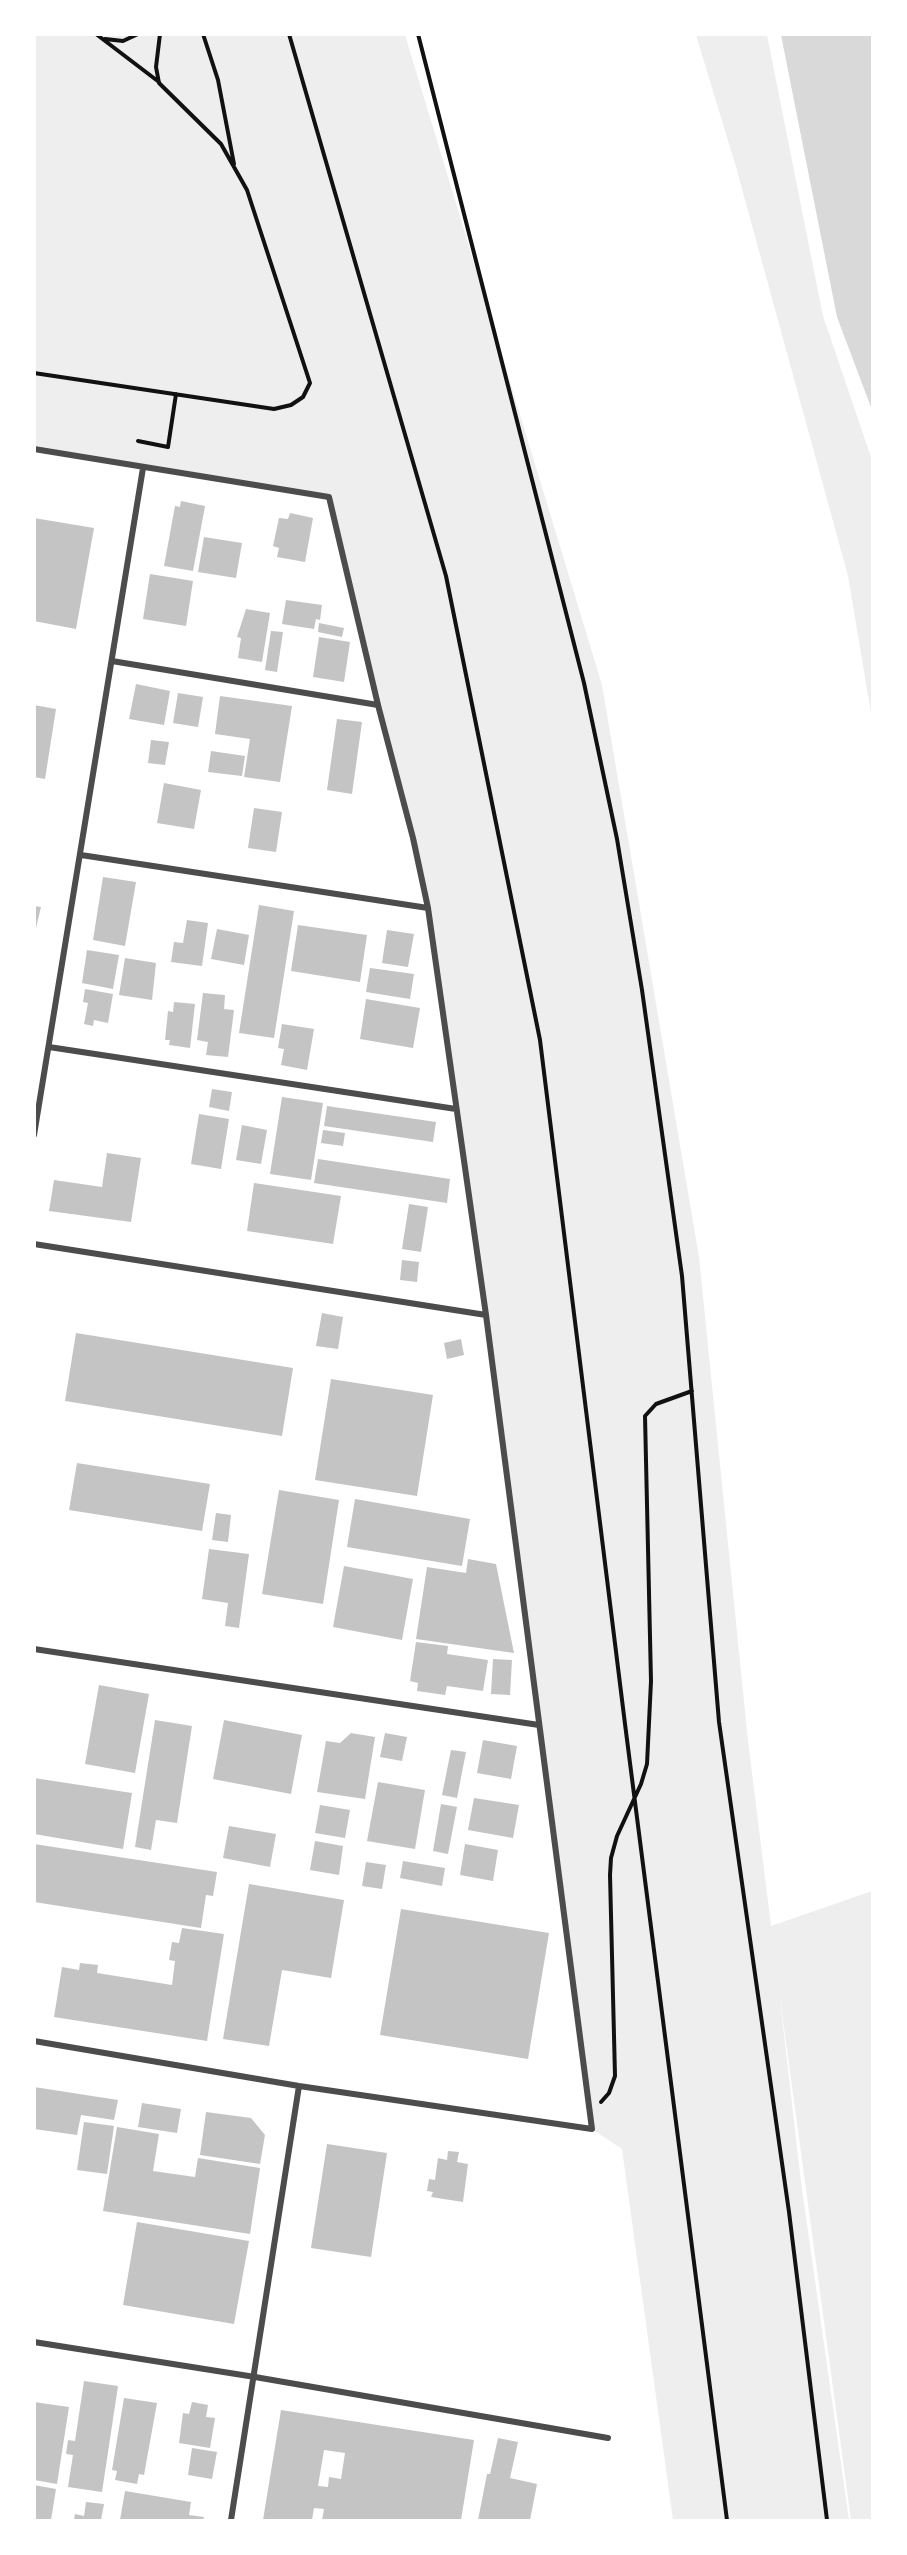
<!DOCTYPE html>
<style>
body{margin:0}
#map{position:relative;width:907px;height:2555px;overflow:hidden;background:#fff;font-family:Bitter,serif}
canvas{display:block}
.frame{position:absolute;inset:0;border:36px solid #fff;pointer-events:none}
</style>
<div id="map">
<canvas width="907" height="2555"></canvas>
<div class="frame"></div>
</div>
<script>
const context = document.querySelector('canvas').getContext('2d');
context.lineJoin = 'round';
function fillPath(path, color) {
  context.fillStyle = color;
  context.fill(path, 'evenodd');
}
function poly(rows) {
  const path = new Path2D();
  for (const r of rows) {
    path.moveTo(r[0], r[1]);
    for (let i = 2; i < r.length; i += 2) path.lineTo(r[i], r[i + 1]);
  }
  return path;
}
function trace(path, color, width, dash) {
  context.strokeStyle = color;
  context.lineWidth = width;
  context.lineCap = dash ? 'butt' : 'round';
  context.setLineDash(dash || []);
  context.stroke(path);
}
fillPath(poly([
 [34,35,405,35,602,685,699,1257,748,1741,771,1926,872,1891,872,2520,851,2520,779,1991,801,2182,849,2520,673,2520,622,2149,592,2129,486,1315,428,909,329,497,35,449],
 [696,35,767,35,823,316,872,460,872,719,848,576,736,167]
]), '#eee');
fillPath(poly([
 [781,35,872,35,872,410,837,317]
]), '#d9d9d9');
fillPath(poly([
 [181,501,205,506,193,571,164,566,175,506,180,507],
 [290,513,313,518,305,562,277,557,279,548,273,546,279,518,288,519],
 [34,518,94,528,76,629,34,621],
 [204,537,242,543,236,578,198,572],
 [150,574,193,581,186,626,143,619],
 [286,600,322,605,320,620,316,619,314,629,282,624],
 [246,609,270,613,262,662,238,658,241,638,237,637],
 [319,623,344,628,342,637,318,632],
 [271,631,283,632,277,672,265,670],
 [319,637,350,642,344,682,313,677],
 [136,684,170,691,164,725,129,719],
 [178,693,203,697,198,727,173,723],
 [220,696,292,706,280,782,244,777,250,739,215,734],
 [34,705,56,709,45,779,34,777],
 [337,719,362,722,352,794,327,790],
 [151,740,169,742,165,765,148,763],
 [211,751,245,756,242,776,208,772],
 [164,783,201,790,194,829,157,823],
 [254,808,282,812,276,852,248,848],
 [103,877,136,882,125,946,93,940],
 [259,905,294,911,274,1038,239,1033],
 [34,906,41,907,35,932,34,932],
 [187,920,208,923,202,966,171,962,174,942,183,943],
 [298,925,367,935,360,982,291,971],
 [217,929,249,935,244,965,211,959],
 [387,930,414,934,408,967,382,963],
 [87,950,119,955,113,989,82,983],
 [125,958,156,963,152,1000,119,995],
 [370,968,414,974,410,999,366,992],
 [85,989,113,994,108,1023,94,1020,93,1026,84,1024,88,1003,83,1002],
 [203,993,225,995,224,1009,234,1010,228,1057,206,1055,208,1042,197,1040],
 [366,999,420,1008,413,1048,360,1039],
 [174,1002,195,1004,190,1048,169,1045,170,1040,165,1040,168,1011,173,1012],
 [282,1024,314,1029,307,1070,281,1065,284,1049,278,1048],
 [212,1089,232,1092,229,1111,209,1107],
 [282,1097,323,1103,311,1180,270,1174],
 [327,1106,436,1122,433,1142,324,1126],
 [199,1114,229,1119,221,1169,191,1164],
 [242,1125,267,1130,261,1164,236,1160],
 [323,1130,345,1133,343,1146,321,1143],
 [107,1153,141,1158,131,1222,49,1211,54,1180,102,1187],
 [318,1159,450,1179,447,1203,314,1183],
 [254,1183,341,1196,333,1244,247,1231],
 [409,1204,428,1207,421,1252,402,1249],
 [402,1260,419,1262,417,1282,400,1280],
 [322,1313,343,1317,338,1349,316,1346],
 [76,1333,293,1368,282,1436,65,1401],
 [461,1339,464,1355,447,1359,444,1343],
 [331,1379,433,1395,417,1496,315,1480],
 [77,1463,210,1484,202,1531,69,1510],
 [279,1490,339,1500,323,1604,262,1594],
 [355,1499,470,1519,462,1566,347,1547],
 [216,1513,231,1515,228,1542,212,1540],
 [209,1549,249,1554,239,1628,225,1626,228,1603,202,1599],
 [468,1559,496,1564,514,1653,416,1639,427,1567,466,1573],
 [344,1566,413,1579,402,1640,333,1627],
 [416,1642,448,1646,447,1654,488,1660,483,1691,447,1686,445,1695,417,1691,418,1683,410,1681],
 [493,1659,512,1660,510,1695,491,1694],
 [99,1685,149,1694,135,1773,85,1764],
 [155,1720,192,1726,177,1823,156,1820,151,1850,135,1847],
 [224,1720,302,1735,291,1794,213,1779],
 [351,1733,375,1737,365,1799,317,1792,326,1741,340,1743],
 [385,1733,407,1737,402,1761,380,1757],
 [483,1740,517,1746,511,1779,477,1773],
 [451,1750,466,1752,457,1798,442,1795],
 [34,1778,132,1793,123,1849,34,1834],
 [378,1782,425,1790,415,1849,367,1841],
 [474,1798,519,1805,513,1838,468,1830],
 [441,1804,457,1807,448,1854,433,1851],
 [320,1805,350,1810,345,1838,315,1833],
 [229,1826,276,1834,270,1867,223,1858],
 [315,1841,343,1846,339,1875,310,1870],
 [34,1844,217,1872,213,1896,206,1895,201,1928,34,1902],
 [465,1844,498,1850,493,1881,460,1875],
 [403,1861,445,1868,442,1886,400,1878],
 [366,1862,386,1865,382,1889,362,1886],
 [249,1884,344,1900,331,1978,282,1970,269,2046,223,2039],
 [401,1909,549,1933,528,2059,380,2035],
 [182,1928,224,1934,207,2041,54,2017,62,1967,79,1970,80,1963,98,1965,97,1973,172,1985,175,1961,169,1960,172,1942,179,1943],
 [34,2087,118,2100,114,2120,81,2115,77,2135,34,2129],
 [142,2103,181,2109,177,2133,138,2127],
 [206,2112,251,2118,265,2135,260,2164,200,2155],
 [84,2122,114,2126,107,2174,77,2170],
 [117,2127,159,2134,153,2171,195,2177,198,2158,260,2168,250,2234,103,2211],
 [327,2144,387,2153,371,2257,311,2248],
 [448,2151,459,2152,457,2162,468,2164,463,2202,431,2197,433,2192,427,2191,429,2179,435,2180,438,2158,447,2160],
 [137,2222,249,2241,234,2324,123,2305],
 [84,2381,118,2386,102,2492,68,2487,73,2455,66,2454,68,2440,75,2441],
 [124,2398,157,2403,144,2475,139,2474,137,2484,115,2480,117,2471,112,2470],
 [34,2402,69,2407,57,2484,34,2480],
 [192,2402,208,2405,206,2417,215,2418,210,2448,179,2443,183,2413,189,2414],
 [281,2410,474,2440,461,2520,322,2520,324,2509,314,2508,312,2520,263,2520],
 [324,2450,345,2453,341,2479,329,2477,328,2487,318,2486],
 [498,2438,518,2442,510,2478,537,2484,530,2520,478,2520,487,2474,490,2474],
 [192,2448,217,2452,212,2479,188,2475],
 [34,2485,56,2489,51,2520,34,2520],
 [125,2491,191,2502,189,2515,204,2517,203,2520,120,2520],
 [86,2502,104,2504,101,2520,74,2520,75,2514,84,2516]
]), '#c4c4c4');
trace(poly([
 [96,34,159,82],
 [203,34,218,80,234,164],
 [289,34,446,576,540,1040,625,1724,727,2520],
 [418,34,584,683,617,839,642,990,682,1276,719,1722,789,2212,827,2520],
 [105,39,123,41,138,34],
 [34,373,274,409,291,405,303,397,310,383,247,190,221,144,159,83,156,67,160,34],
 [138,441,168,447,176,394],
 [601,2102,609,2093,615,2076,610,1875,611,1858,617,1836,641,1784,647,1764,651,1681,645,1416,656,1404,692,1391]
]), '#111', 4);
trace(poly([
 [34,449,329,497,378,705,413,838,428,908,486,1315,592,2129,299,2086,34,2041],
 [112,661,378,705],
 [81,855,428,908],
 [49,1047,456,1109],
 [34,1135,143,468],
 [34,1244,486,1315],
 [34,1649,539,1725],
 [34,2342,255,2377,608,2438],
 [231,2520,299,2086]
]), '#4c4c4c', 6);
</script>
